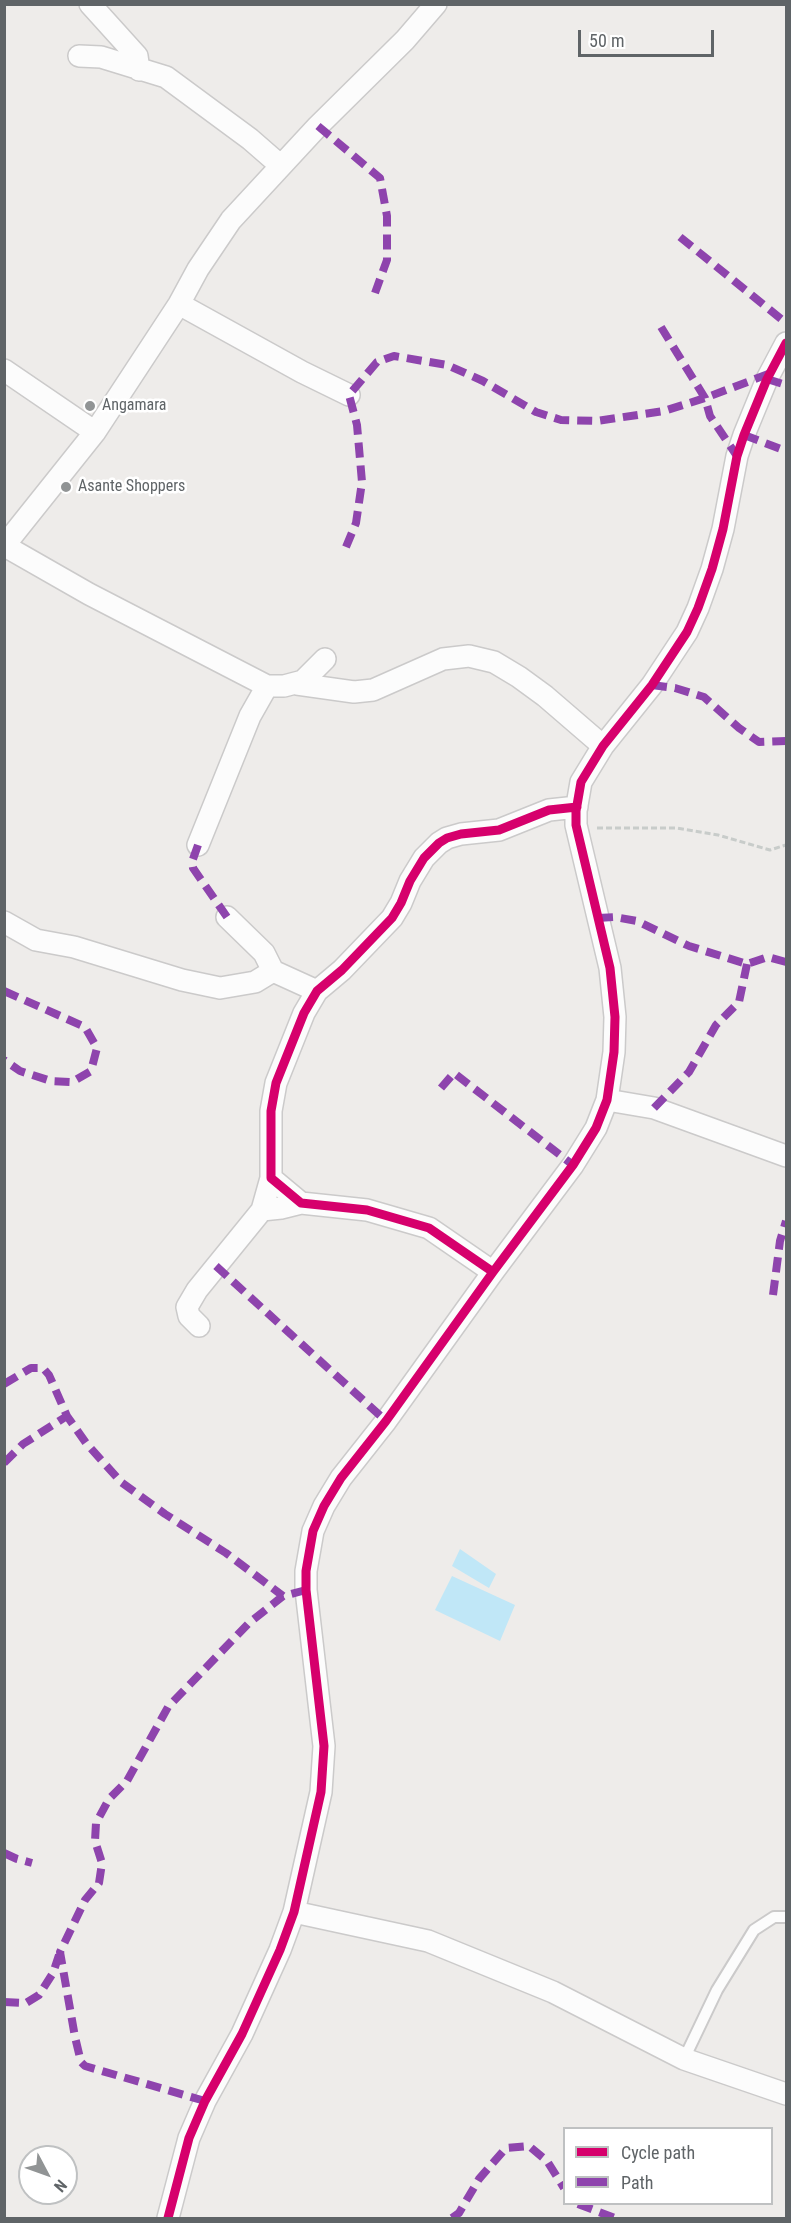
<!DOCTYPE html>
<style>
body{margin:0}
#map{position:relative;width:791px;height:2223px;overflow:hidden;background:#eeecea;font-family:"Roboto Condensed",sans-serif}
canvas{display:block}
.frame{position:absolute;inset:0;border:6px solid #5f6467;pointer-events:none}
.legend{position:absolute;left:563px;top:2127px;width:210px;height:78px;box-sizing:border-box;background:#fff;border:2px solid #bfc1c2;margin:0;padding:8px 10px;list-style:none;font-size:18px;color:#5f6467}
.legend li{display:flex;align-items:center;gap:12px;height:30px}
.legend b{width:30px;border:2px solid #bfc1c2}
.north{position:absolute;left:18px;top:2145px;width:60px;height:60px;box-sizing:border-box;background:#fff;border:2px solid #bfc1c2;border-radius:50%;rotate:131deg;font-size:16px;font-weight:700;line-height:24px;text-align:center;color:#5f6467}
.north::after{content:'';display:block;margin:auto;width:21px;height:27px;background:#919495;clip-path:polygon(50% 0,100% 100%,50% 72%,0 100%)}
.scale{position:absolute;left:578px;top:30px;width:136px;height:27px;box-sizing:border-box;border:3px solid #5f6467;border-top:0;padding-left:8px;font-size:18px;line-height:21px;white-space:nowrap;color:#5f6467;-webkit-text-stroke:4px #fff;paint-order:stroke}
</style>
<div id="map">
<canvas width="791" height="2223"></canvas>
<div class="frame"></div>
<ul class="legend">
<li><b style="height:8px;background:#d6006c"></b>Cycle path</li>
<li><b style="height:8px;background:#8e44ad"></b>Path</li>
</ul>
<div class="north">N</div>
<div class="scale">50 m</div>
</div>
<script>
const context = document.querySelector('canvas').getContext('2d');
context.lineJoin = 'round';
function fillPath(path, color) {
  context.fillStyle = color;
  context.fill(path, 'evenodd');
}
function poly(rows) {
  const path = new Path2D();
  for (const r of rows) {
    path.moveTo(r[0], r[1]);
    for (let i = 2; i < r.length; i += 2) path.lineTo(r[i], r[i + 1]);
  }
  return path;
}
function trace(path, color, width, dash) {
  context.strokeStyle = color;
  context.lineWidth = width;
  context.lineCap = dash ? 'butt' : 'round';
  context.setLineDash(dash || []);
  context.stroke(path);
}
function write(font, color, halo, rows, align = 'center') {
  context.font = font + ' "Roboto Condensed",sans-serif';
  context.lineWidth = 5;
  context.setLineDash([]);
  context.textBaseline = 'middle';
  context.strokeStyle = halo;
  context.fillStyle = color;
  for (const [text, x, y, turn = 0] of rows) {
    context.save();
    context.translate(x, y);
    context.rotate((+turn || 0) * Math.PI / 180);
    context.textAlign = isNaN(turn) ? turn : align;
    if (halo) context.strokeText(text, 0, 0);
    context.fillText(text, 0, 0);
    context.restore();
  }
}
fillPath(poly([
 [460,1549,496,1574,489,1588,452,1566],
 [452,1576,515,1605,500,1641,435,1610]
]), '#c0e7f7');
const lane = poly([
 [684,2059,717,1990,754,1930,774,1917,786,1917]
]);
const street = poly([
 [90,4,137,56,139,70],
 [79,56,101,57,166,77,250,139,281,166],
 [179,304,302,372,349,395],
 [4,370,95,432],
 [4,546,95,432,179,304,198,269,231,220,318,126,405,40,436,4],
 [5,546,89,594,267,686,284,686,303,681,325,659],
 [297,684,354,692,373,690,443,659,469,656,494,662,519,677,545,696,603,746],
 [198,845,250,716,267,686],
 [227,917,264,953,273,971,317,991],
 [4,922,36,940,74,947,182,980,220,988,255,982,273,971],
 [607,1100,654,1108,786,1156],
 [262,1210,281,1208,301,1203],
 [493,1272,429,1228,367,1210,301,1203,271,1178,271,1111,276,1083,304,1013,317,991,342,970,392,918,401,903,410,881,424,858,439,843,447,838,461,834,499,830,549,810,577,807],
 [199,1326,189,1316,187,1307,197,1290,262,1210,271,1178],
 [294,1912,428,1941,553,1992,684,2059,786,2094],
 [168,2218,189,2138,205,2101,242,2034,280,1950,294,1912,321,1792,324,1746,306,1590,306,1571,313,1531,324,1506,341,1478,386,1421,493,1272,573,1165,596,1128,607,1100,614,1052,615,1017,610,968,576,825,576,811,581,782,603,746,652,685,687,632,698,608,712,569,723,529,737,456,744,435,767,379,786,343]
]);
trace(lane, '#cbcaca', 14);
trace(street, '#cbcaca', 24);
trace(poly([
 [597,828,677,828,718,835,770,850,786,845]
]), '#c8ccca', 3, [6, 3]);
trace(lane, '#fcfcfc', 10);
trace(street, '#fcfcfc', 21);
trace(poly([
 [318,126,380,178,387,216,387,260,375,293],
 [680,237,786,323],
 [661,327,705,398,710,416,737,456],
 [767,379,786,385],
 [744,435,786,451],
 [346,547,356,523,362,482,357,425,349,395,377,362,394,356,447,365,483,381,536,412,561,420,597,421,664,411,705,398,771,373],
 [652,685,675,688,704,697,739,728,759,742,786,741],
 [198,845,192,862,193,868,227,917],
 [598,918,615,917,637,921,689,946,747,964,768,957,786,962],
 [4,991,85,1027,97,1048,91,1071,72,1082,51,1081,20,1071,4,1060],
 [441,1088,454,1073,573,1165],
 [654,1108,689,1072,716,1025,739,1002,747,964],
 [216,1266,386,1421],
 [773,1295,780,1241,786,1221],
 [4,1384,31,1368,43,1368,49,1375,67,1416,86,1443,121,1482,165,1514,226,1553,283,1596],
 [4,1463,23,1444,67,1416],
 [4,1853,17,1859,32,1863],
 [4,2002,26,2003,39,1995,53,1973,59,1955],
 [205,2101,85,2066,81,2062,75,2037,60,1952,85,1900,99,1883,102,1863,95,1841,96,1823,109,1799,127,1781,168,1707,249,1623,283,1596,306,1590],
 [578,2204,615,2218],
 [452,2218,459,2213,479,2179,506,2148,529,2146,547,2161,564,2188]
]), '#8e44ad', 8, [15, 8]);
trace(poly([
 [493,1272,429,1228,367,1210,301,1203,271,1178,271,1111,276,1083,304,1013,317,991,342,970,392,918,401,903,410,881,424,858,439,843,447,838,461,834,499,830,549,810,577,807],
 [168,2218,189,2138,205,2101,242,2034,280,1950,294,1912,321,1792,324,1746,306,1590,306,1571,313,1531,324,1506,341,1478,386,1421,493,1272,573,1165,596,1128,607,1100,614,1052,615,1017,610,968,576,825,576,811,581,782,603,746,652,685,687,632,698,608,712,569,723,529,737,456,744,435,767,379,786,343]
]), '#d6006c', 9);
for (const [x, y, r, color] of [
 [90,406,6,"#919495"],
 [66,487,6,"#919495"]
]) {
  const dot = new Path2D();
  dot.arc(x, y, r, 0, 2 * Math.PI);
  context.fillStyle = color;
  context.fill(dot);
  trace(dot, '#fff', 2);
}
write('16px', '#5f6467', '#fff', [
 ["Angamara",102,406],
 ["Asante Shoppers",78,487]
], 'left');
</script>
